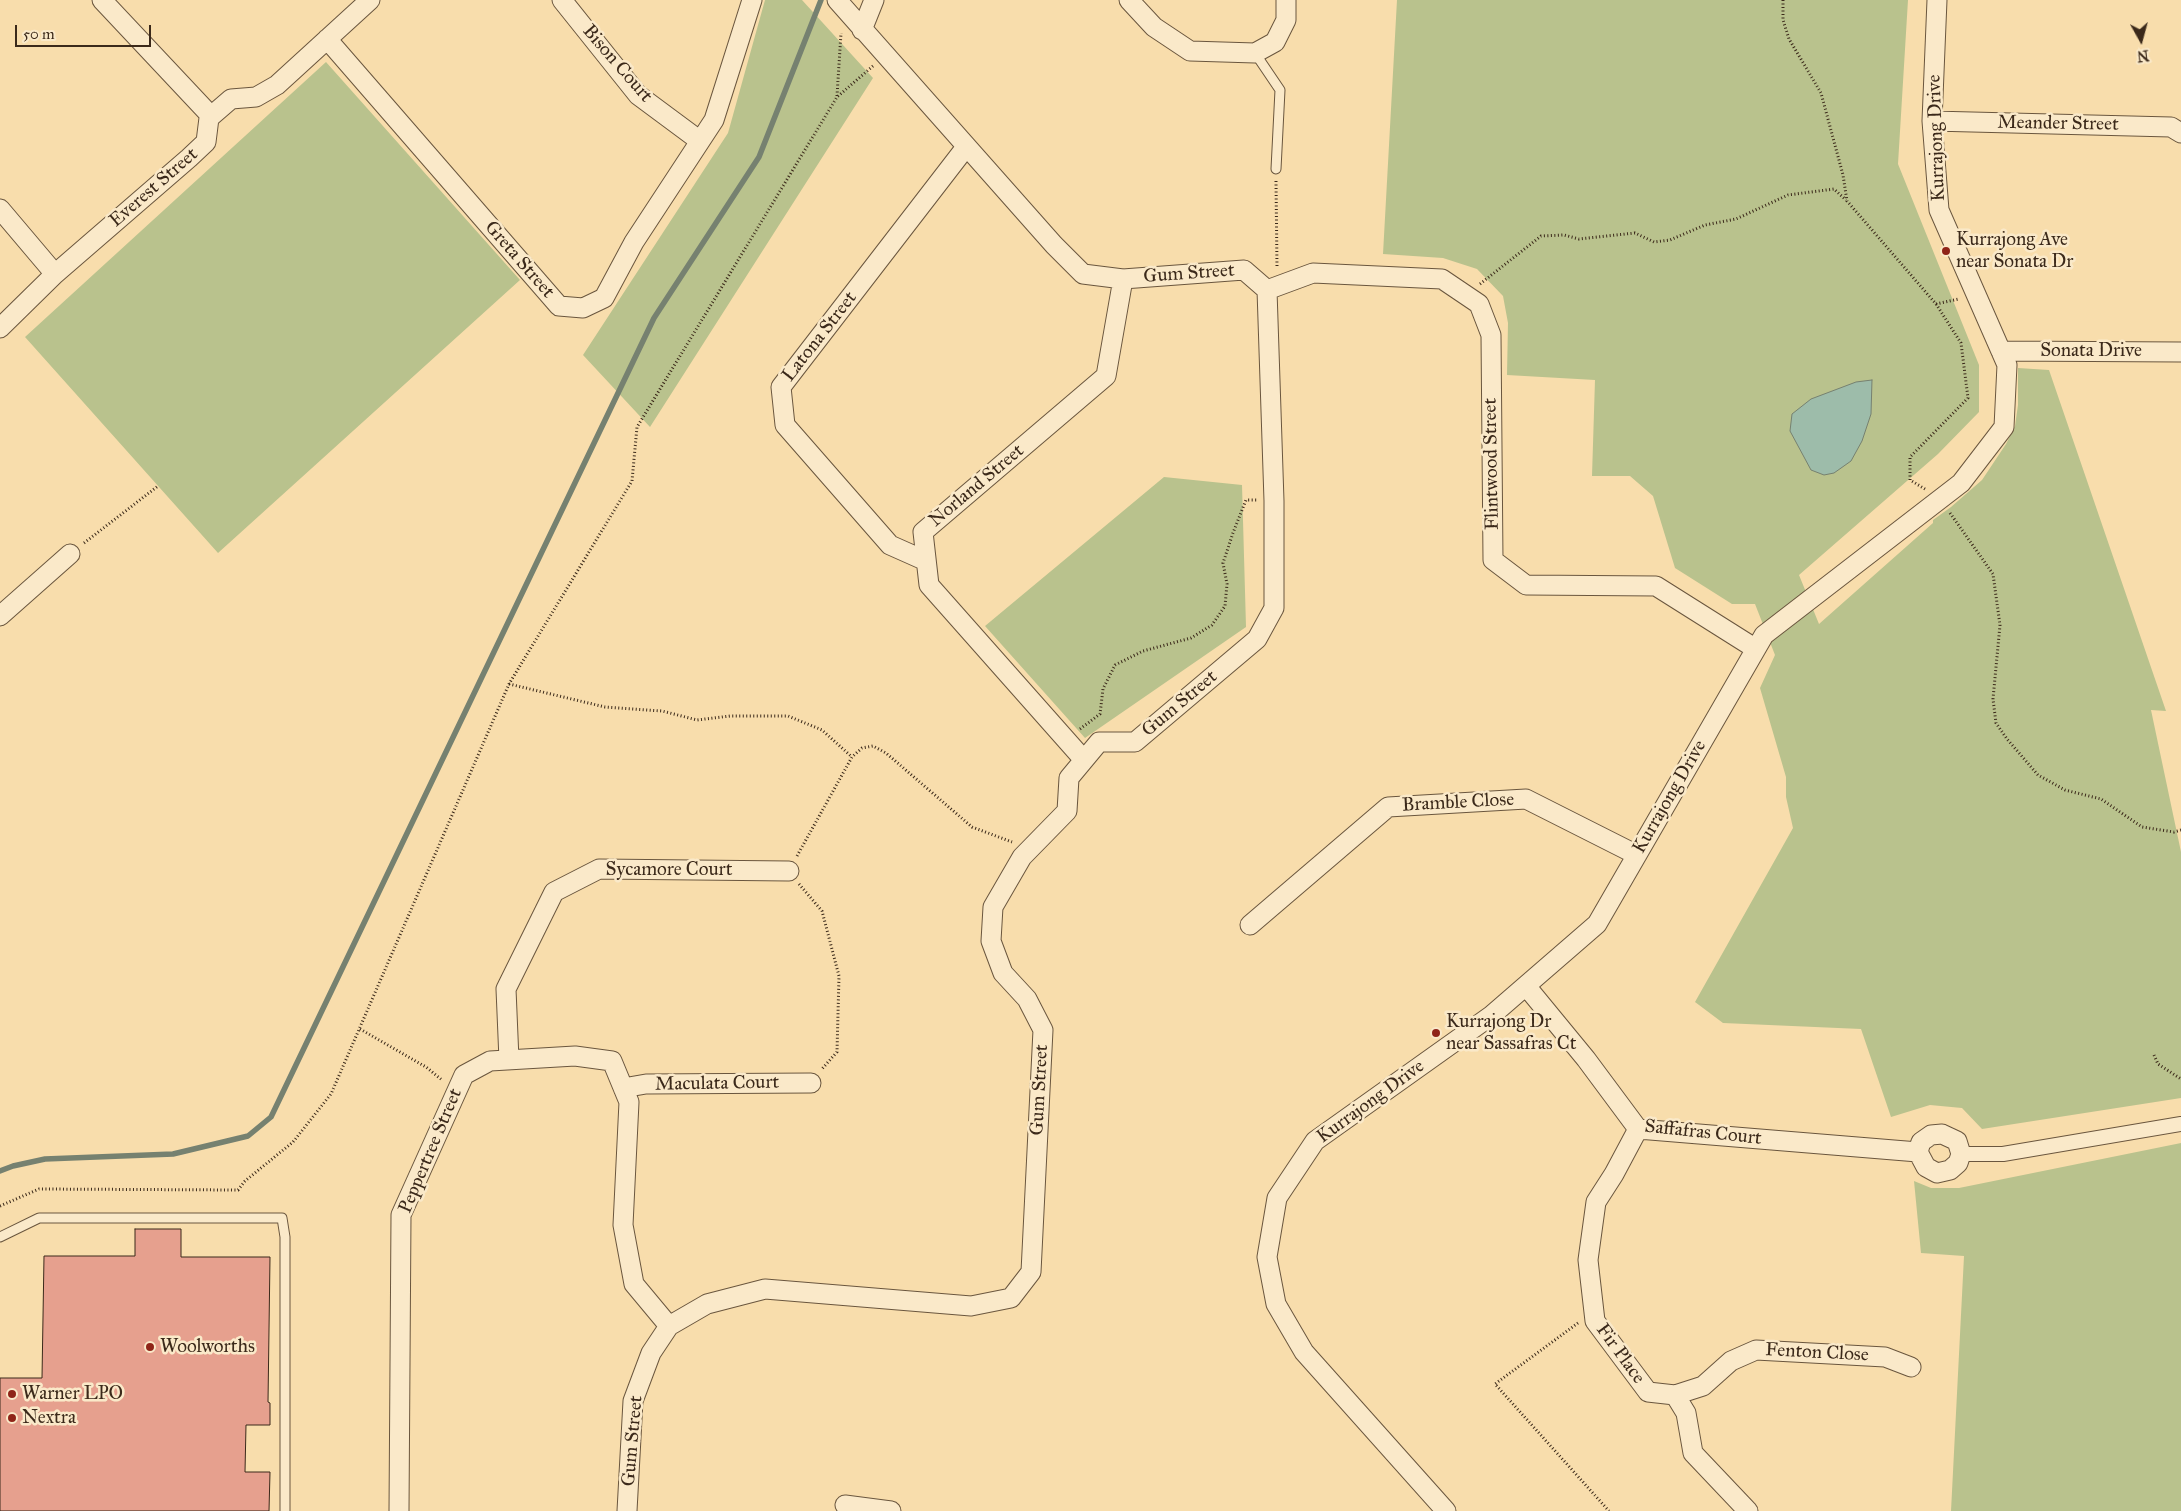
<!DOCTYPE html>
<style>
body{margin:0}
#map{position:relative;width:2181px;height:1511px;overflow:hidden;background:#f8ddac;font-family:"IM FELL Great Primer",serif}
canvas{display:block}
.north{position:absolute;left:2116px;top:15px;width:50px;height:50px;-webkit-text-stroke:4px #fae9c9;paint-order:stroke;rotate:173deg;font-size:14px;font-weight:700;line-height:20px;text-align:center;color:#3b291a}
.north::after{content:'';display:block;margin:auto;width:18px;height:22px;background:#3b291a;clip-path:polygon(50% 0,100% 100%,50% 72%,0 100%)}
.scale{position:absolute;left:15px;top:25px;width:136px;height:22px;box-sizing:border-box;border:2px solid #3b291a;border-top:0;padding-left:6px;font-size:15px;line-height:18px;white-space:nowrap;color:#3b291a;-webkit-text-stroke:4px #fae9c9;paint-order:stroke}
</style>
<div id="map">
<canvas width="2181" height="1511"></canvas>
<div class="north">N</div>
<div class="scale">50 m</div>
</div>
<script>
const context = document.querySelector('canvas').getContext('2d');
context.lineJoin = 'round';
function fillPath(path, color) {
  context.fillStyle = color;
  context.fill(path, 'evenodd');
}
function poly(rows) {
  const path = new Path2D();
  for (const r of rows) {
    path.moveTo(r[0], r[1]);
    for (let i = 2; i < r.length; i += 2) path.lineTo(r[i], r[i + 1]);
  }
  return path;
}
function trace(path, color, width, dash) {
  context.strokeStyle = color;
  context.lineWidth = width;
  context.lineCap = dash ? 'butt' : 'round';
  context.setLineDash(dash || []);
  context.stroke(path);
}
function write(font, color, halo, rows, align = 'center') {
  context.font = font + ' "IM FELL Great Primer",serif';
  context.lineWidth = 5;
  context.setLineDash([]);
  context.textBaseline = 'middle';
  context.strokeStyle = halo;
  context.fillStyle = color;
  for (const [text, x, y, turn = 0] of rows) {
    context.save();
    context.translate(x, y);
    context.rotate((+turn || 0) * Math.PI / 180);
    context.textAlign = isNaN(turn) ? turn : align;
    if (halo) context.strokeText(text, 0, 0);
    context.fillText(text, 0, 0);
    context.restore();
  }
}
fillPath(poly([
 [765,0,802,0,873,78,650,427,583,355,728,133],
 [1397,0,1908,0,1898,164,1979,365,1979,412,1938,454,1799,575,1819,624,1933,523,1933,520,1951,507,1982,480,2006,444,2015,426,2018,405,2018,368,2049,370,2166,711,2151,710,2181,852,2181,1098,1982,1129,1962,1108,1930,1105,1891,1117,1861,1029,1723,1023,1695,1002,1793,828,1786,797,1786,777,1760,688,1775,655,1755,604,1732,604,1675,568,1653,496,1630,476,1592,476,1595,380,1507,375,1508,323,1503,296,1477,269,1443,258,1383,254],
 [326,62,520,280,218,553,25,337],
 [1164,477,1242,485,1246,627,1085,738,985,626],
 [2181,1143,2181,1511,1951,1511,1964,1256,1921,1253,1914,1181,1931,1188,1959,1188]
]), '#b9c28d');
const water = poly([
 [1872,380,1871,414,1862,441,1851,461,1834,473,1824,475,1811,470,1790,431,1792,414,1811,399,1856,382,1872,380]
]);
fillPath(water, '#9dbcaa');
trace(water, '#768170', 1);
trace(poly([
 [0,1171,13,1166,45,1159,173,1154,248,1136,271,1117,654,318,759,157,821,0]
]), '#768170', 5.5);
const building = poly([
 [135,1229,181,1229,181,1257,270,1257,268,1402,270,1403,270,1425,246,1425,245,1472,270,1472,269,1511,0,1511,0,1378,42,1378,44,1256,135,1256,135,1229]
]);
fillPath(building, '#e6a08e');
trace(building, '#3b291a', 1);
const service = poly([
 [1255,53,1280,90,1276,169],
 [0,1237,39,1218,282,1218,285,1237,285,1511]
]);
const pedestrian = poly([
 [1961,1154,2003,1154,2181,1124]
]);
const minor = poly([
 [102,0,211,116],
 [562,0,638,95,700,141],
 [1129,0,1154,27,1190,51,1255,53,1275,42,1286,20,1286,0],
 [862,30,874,0],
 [327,39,559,306,583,308,604,298,634,242,714,120,752,0],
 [1932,121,2171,127,2181,133],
 [0,209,55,274],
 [1267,290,1313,273,1442,279,1479,304,1491,335,1493,560,1526,585,1656,586,1756,649],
 [0,328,55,274,189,158,206,142,209,118,231,99,256,97,277,85,370,0],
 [2001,351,2181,352],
 [926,561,890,545,785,425,781,387,966,147],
 [0,616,70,554],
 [1084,760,929,585,923,532,1106,376,1123,279],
 [1250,925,1388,807,1526,799,1637,855],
 [1526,986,1586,1059,1638,1129,1918,1152],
 [509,1060,506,989,554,892,599,869,789,871],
 [623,1088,646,1084,811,1083],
 [1638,1129,1614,1174,1596,1202,1588,1260,1595,1321,1648,1392,1675,1395,1686,1413,1693,1453,1748,1511],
 [1942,1134,1957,1141,1961,1154,1958,1163,1950,1170,1937,1173,1926,1167,1918,1152,1921,1142,1931,1135,1942,1134],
 [1675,1395,1703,1386,1731,1361,1756,1350,1885,1357,1911,1367],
 [845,1505,891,1511],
 [399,1511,401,1215,464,1075,490,1061,575,1056,612,1061,629,1102,623,1225,634,1284,669,1326],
 [627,1511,633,1401,651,1353,669,1326,707,1304,765,1289,971,1306,1011,1298,1031,1272,1043,1030,1027,999,1003,973,991,941,993,907,1022,857,1067,811,1069,778,1099,742,1135,742,1257,639,1274,608,1274,501,1267,290,1244,270,1123,279,1083,274,1054,245,837,0],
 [1446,1511,1304,1352,1276,1304,1267,1257,1277,1198,1315,1141,1492,1015,1597,924,1764,635,1961,483,2004,427,2007,365,1939,210,1932,121,1937,0]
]);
trace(service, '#6a563e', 11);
trace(pedestrian, '#6a563e', 16);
trace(minor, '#6a563e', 21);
trace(poly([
 [1783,0,1783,20,1789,39,1821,93,1843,175,1847,201,1936,304,1961,343,1968,398,1910,457,1910,480,1925,489],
 [837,96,841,33],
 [1276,181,1277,267],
 [1480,284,1541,236,1564,235,1579,239,1635,233,1654,242,1670,240,1705,225,1736,219,1788,195,1834,189,1846,200],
 [1936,304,1959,299],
 [1950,513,1993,574,2000,625,1993,699,1996,723,2007,739,2038,775,2065,790,2101,799,2142,827,2174,832,2181,830],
 [84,543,158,486],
 [509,684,605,707,662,711,697,720,730,716,788,716,822,730,852,757],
 [1080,729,1100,714,1103,689,1115,665,1143,651,1191,638,1212,625,1225,606,1227,584,1223,563,1233,533,1246,500,1257,500],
 [797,856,852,757,862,748,873,746,886,753,972,827,1012,842],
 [799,884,822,911,839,976,837,1052,822,1069],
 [360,1029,426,1067,442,1080],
 [2154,1055,2158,1064,2181,1079],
 [0,1206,39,1189,238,1190,245,1181,293,1142,331,1094,509,684,632,481,637,427,837,97,873,66],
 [1578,1323,1495,1384,1609,1511]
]), '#3b291a', 3, [1, 2.5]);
trace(service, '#fae9c9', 9);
trace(pedestrian, '#fae9c9', 14);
trace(minor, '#fae9c9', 19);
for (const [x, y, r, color] of [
 [1946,251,5,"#8f2418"],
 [1436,1033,5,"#8f2418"],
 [150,1347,5,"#8f2418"],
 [12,1394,5,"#8f2418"],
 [12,1418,5,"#8f2418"]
]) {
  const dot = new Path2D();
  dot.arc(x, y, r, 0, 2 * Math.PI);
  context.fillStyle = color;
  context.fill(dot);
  trace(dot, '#fae9c9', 2);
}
write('19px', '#3b291a', '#fae9c9', [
 ["Bison Court",617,64,49],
 ["Meander Street",2058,124,1],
 ["Kurrajong Drive",1937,138,-92],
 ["Everest Street",154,188,-41],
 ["Greta Street",519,260,49],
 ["Gum Street",1189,274,-4],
 ["Latona Street",820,337,-52],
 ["Sonata Drive",2091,351],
 ["Flintwood Street",1492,464,-91],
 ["Norland Street",977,486,-40],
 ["Gum Street",1180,704,-40],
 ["Kurrajong Drive",1670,797,-60],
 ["Bramble Close",1458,803,-3],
 ["Sycamore Court",669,870],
 ["Maculata Court",717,1084,-1],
 ["Gum Street",1040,1090,-87],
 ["Kurrajong Drive",1371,1102,-36],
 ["Saffafras Court",1703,1133,6],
 ["Peppertree Street",431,1151,-67],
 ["Fenton Close",1817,1353,3],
 ["Fir Place",1620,1354,54],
 ["Gum Street",633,1441,-85]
]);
write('19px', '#3b291a', '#fae9c9', [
 ["Kurrajong Ave",1956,240],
 ["near Sonata Dr",1956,262],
 ["Kurrajong Dr",1446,1022],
 ["near Sassafras Ct",1446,1044],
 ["Woolworths",160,1347],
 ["Warner LPO",22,1394],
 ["Nextra",22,1418]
], 'left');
</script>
